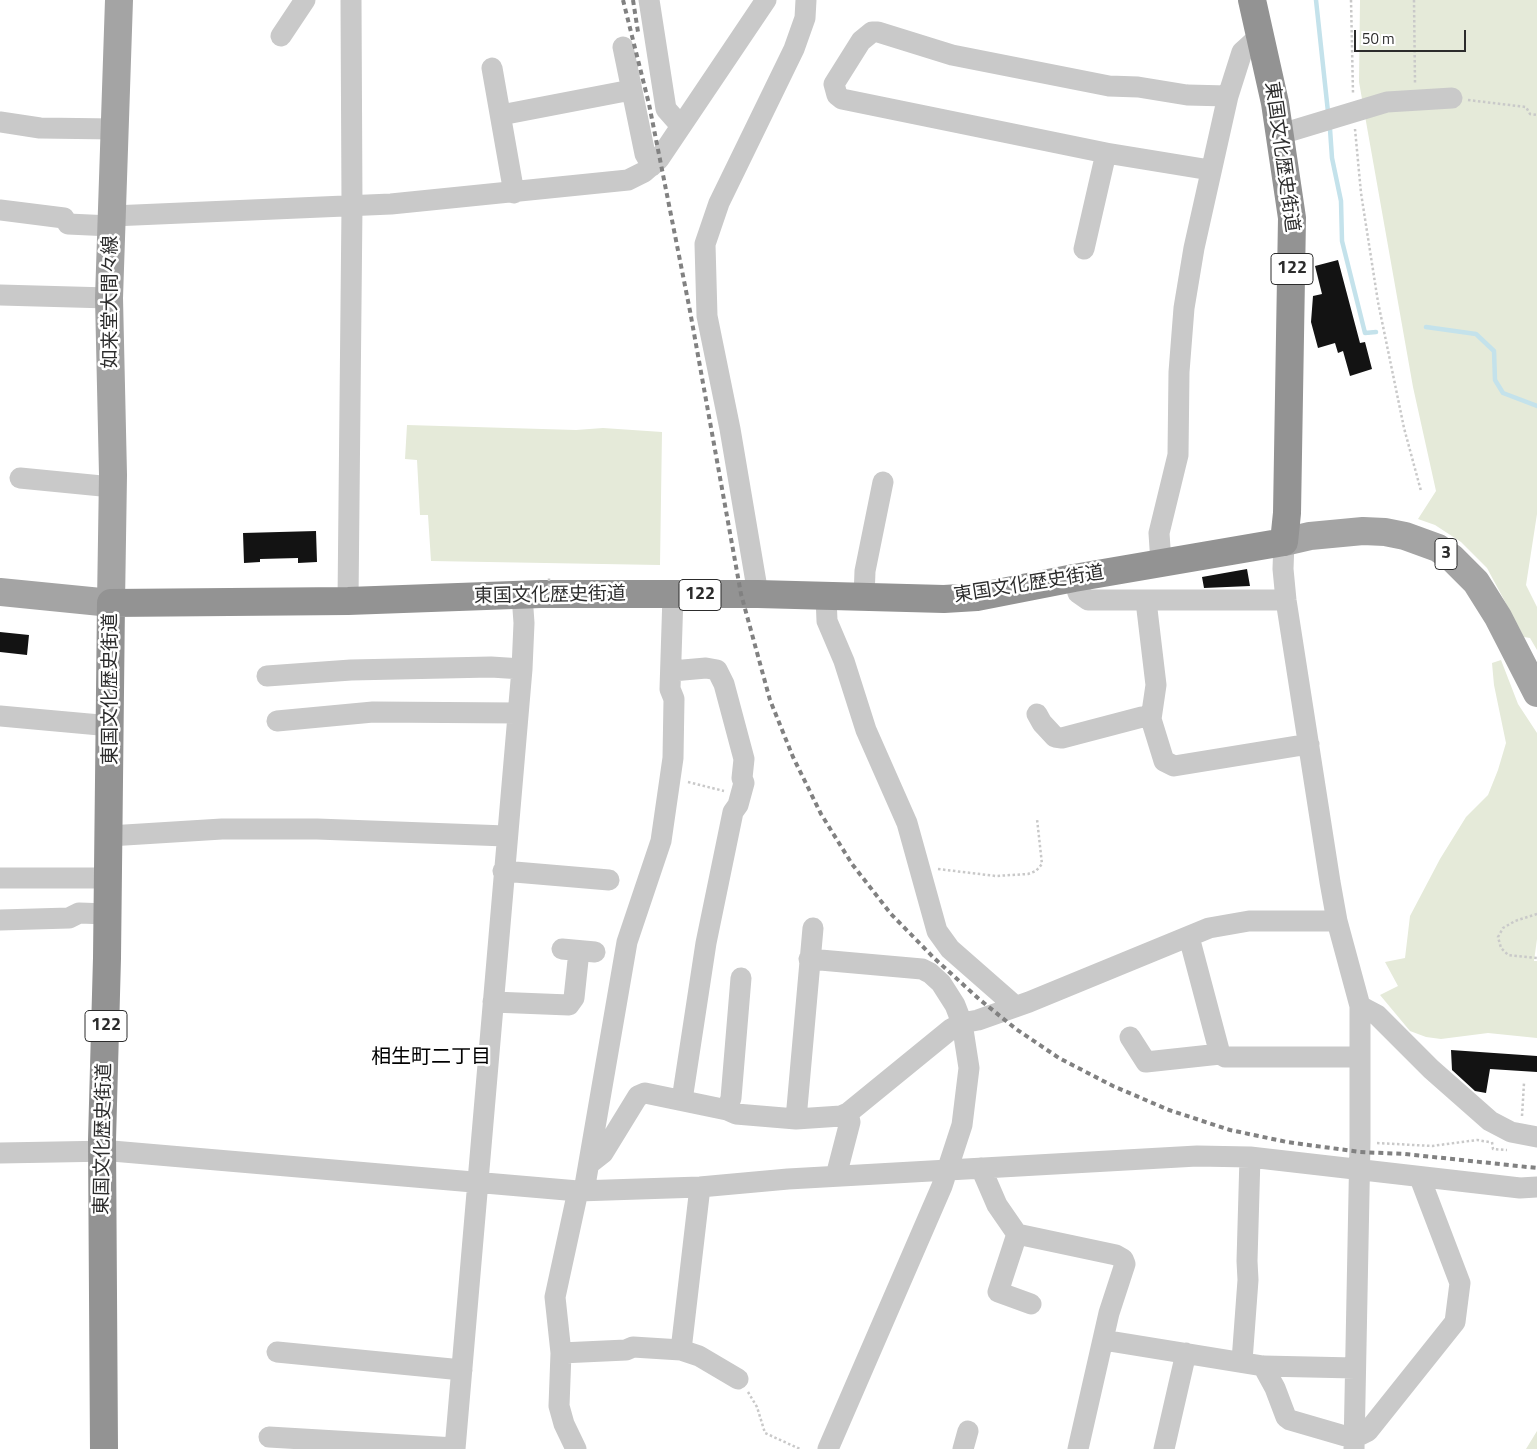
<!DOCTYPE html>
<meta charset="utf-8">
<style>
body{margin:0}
#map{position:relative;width:1537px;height:1449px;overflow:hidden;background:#fff;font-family:"Titillium Web",sans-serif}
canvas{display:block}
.scale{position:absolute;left:1354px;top:30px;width:112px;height:22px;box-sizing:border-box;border:2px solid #2c2c2c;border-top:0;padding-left:6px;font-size:15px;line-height:18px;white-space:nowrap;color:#2c2c2c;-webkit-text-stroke:4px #fff;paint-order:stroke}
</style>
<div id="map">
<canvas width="1537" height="1449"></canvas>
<div class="scale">50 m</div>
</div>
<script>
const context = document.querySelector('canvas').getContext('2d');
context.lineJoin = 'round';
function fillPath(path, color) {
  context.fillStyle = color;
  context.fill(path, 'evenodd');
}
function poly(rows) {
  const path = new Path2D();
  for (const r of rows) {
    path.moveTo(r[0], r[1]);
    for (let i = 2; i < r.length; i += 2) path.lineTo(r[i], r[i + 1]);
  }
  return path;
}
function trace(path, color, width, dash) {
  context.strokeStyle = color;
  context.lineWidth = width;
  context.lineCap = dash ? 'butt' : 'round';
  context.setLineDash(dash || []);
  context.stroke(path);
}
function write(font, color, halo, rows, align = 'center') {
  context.font = font + ' "Titillium Web","Noto Sans JP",sans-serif';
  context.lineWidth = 5;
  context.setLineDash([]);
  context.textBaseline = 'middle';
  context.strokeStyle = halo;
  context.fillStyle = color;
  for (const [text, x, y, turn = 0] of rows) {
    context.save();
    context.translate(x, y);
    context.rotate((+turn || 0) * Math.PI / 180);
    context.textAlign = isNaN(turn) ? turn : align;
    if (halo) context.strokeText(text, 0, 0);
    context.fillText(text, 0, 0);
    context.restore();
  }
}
fillPath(poly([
 [1360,0,1537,0,1537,514,1526,585,1537,607,1537,650,1530,638,1524,637,1487,568,1461,542,1435,525,1418,519,1436,491,1413,387,1359,82],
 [407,425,576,430,603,428,662,432,660,565,431,561,428,515,420,515,417,460,405,459],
 [1501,660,1518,704,1537,733,1537,939,1534,961,1537,961,1537,1038,1488,1033,1441,1039,1426,1037,1410,1031,1380,995,1398,986,1385,962,1405,958,1410,916,1440,859,1466,817,1488,795,1498,770,1506,743,1494,685,1492,663],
 [1537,1431,1537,1449,1526,1449]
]), '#e5ead9');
trace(poly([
 [1316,0,1328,112],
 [1330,129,1332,158,1341,201,1342,241,1365,333,1376,332],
 [1426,327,1476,334,1494,351,1495,380,1503,393,1537,406]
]), '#c4e2eb', 4.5);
fillPath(poly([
 [1338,260,1360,343,1365,342,1372,369,1350,376,1343,351,1338,353,1335,343,1318,348,1311,322,1313,296,1322,294,1315,266],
 [316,531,317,562,298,563,298,558,260,559,260,562,244,563,243,533],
 [1247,569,1250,586,1204,588,1202,577],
 [0,632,29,635,27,655,0,652],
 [1451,1050,1537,1056,1537,1072,1490,1069,1486,1093,1475,1091,1452,1070]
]), '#131313');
trace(poly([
 [1351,0,1353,93],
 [1414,0,1415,83],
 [1468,100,1526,107,1530,114,1537,115],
 [1355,129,1361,193,1378,302,1404,428,1421,491],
 [688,782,724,791],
 [938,869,996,876,1028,874,1036,871,1042,864,1037,819],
 [1537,914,1515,921,1503,928,1498,937,1501,948,1508,955,1537,958],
 [1522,1116,1524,1083],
 [1492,1142,1493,1149,1507,1150],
 [1377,1143,1432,1146,1477,1140,1489,1142],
 [748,1392,757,1407,765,1433,800,1449]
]), '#c9c9c9', 2.5, [2.5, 2.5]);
trace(poly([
 [649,0,666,109,681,126],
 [281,36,305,0],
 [623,47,645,154,652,166],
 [492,68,514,193],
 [501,115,631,90],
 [0,122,40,128,114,129],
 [1281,134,1387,102,1452,98],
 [1210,170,1106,153,842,99,837,95,834,84,861,41,872,32,878,32,952,55,1109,86,1138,87,1187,95,1228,96],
 [0,210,64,218,68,224,111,226],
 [112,216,391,204,628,180,644,172,659,159,766,0],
 [1084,249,1106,153],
 [0,295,109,298],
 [20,478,112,487],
 [1284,542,1283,569,1286,600,1330,882,1337,921,1360,1006,1360,1142,1354,1449],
 [1161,563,1159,533,1178,455,1179,372,1184,308,1194,248,1228,96,1242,52,1253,42,1262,40],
 [1074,578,1078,593,1088,600,1286,600],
 [758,594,730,429,707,316,705,244,719,203,794,49,805,18,806,0],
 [826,596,827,621,844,661,866,730,907,823,937,931,950,949,1015,1006],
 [864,598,865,571,883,482],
 [348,601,352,206,351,0],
 [1146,601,1156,685,1151,719,1164,761,1174,766,1309,744],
 [672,671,706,668,717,670,724,684,744,759,742,778,744,783,738,805,733,812,706,943,682,1100],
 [267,676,351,670,491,667,522,669],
 [1037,714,1042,723,1055,737,1062,738,1142,717,1151,719],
 [0,716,111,726],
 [277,721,373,712,518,713],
 [109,836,222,829,317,829,506,836],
 [503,871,609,880],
 [0,878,108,878],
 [0,920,69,918,79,913,108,914],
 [562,949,595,952],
 [809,959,922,969,930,973,941,983,955,1005,962,1023,969,1068,962,1125,942,1186,828,1449],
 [493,1002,569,1005,574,998,579,951],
 [1360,1006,1377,1015,1431,1069,1490,1121,1511,1132,1537,1137],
 [1130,1037,1146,1062,1220,1054,1189,937],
 [1220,1054,1225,1057,1360,1057],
 [727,1110,731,1098,741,978],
 [796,1119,813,928],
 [0,1153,112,1151,578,1191,700,1187,788,1179,1197,1156,1250,1157,1520,1188,1537,1187],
 [589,1164,603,1153,638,1096,645,1093,727,1110,736,1114,796,1119,841,1116,848,1113],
 [981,1168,997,1205,1017,1234,1116,1255,1123,1259,1125,1264,1109,1313,1078,1449],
 [836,1176,850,1122,848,1113,951,1029,962,1023,978,1020,1029,1002,1209,928,1249,921,1337,921],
 [584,1191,627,942,661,841,673,758,674,699,670,689,673,595],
 [1017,1234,998,1292,1031,1304],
 [1103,1340,1263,1366,1355,1368],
 [681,1350,700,1187],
 [277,1352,462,1370],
 [561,1353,626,1350,633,1347,681,1350,699,1356,738,1379],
 [1242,1361,1248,1280,1247,1261,1250,1157],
 [1263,1366,1275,1388,1286,1417,1290,1420,1345,1436,1358,1436,1368,1431,1455,1322,1460,1283,1420,1178],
 [269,1437,455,1448],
 [455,1449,522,669,524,623,522,595],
 [576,1449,564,1424,559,1406,561,1353,555,1297,578,1191],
 [963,1449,968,1431],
 [1164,1449,1186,1353]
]), '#c9c9c9', 21);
trace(poly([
 [1284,542,1310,536,1363,531,1385,532,1405,536,1438,548,1452,558,1476,582,1498,617,1537,693],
 [0,592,111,603,113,475,109,298,119,0]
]), '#a4a4a4', 28);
trace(poly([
 [104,1449,102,1140,107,958,111,603,348,601,541,594,758,594,944,599,977,597,1074,578,1284,542,1287,513,1292,218,1275,103,1252,0]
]), '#939393', 28);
trace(poly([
 [623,0,649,104,690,311,741,594,770,700,793,757,821,814,852,864,891,914,934,958,979,999,1016,1029,1059,1058,1113,1086,1169,1110,1230,1130,1287,1142,1360,1152,1405,1154,1537,1168],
 [633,0,638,32]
]), '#818181', 4, [5, 4]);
trace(poly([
 [549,601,549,577]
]), '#c9c9c9', 2.5, [2.5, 2.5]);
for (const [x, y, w] of [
 [1292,269,42],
 [1446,554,22],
 [700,595,42],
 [106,1026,42]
]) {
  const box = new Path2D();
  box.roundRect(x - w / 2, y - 15.5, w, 31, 4);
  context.fillStyle = '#fff';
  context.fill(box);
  trace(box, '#2c2c2c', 1);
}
write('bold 18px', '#2c2c2c', null, [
 ["122",1292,269],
 ["3",1446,554],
 ["122",700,595],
 ["122",106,1026]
]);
write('19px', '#2c2c2c', '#fff', [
 ["東国文化歴史街道",1281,157,82],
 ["如来堂大間々線",111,302,-90],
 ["東国文化歴史街道",1029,585,-9],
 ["東国文化歴史街道",550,596,-1],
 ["東国文化歴史街道",111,689,-90],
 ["東国文化歴史街道",104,1139,-89]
]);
write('20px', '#000', '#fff', [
 ["相生町二丁目",431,1058]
]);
</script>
